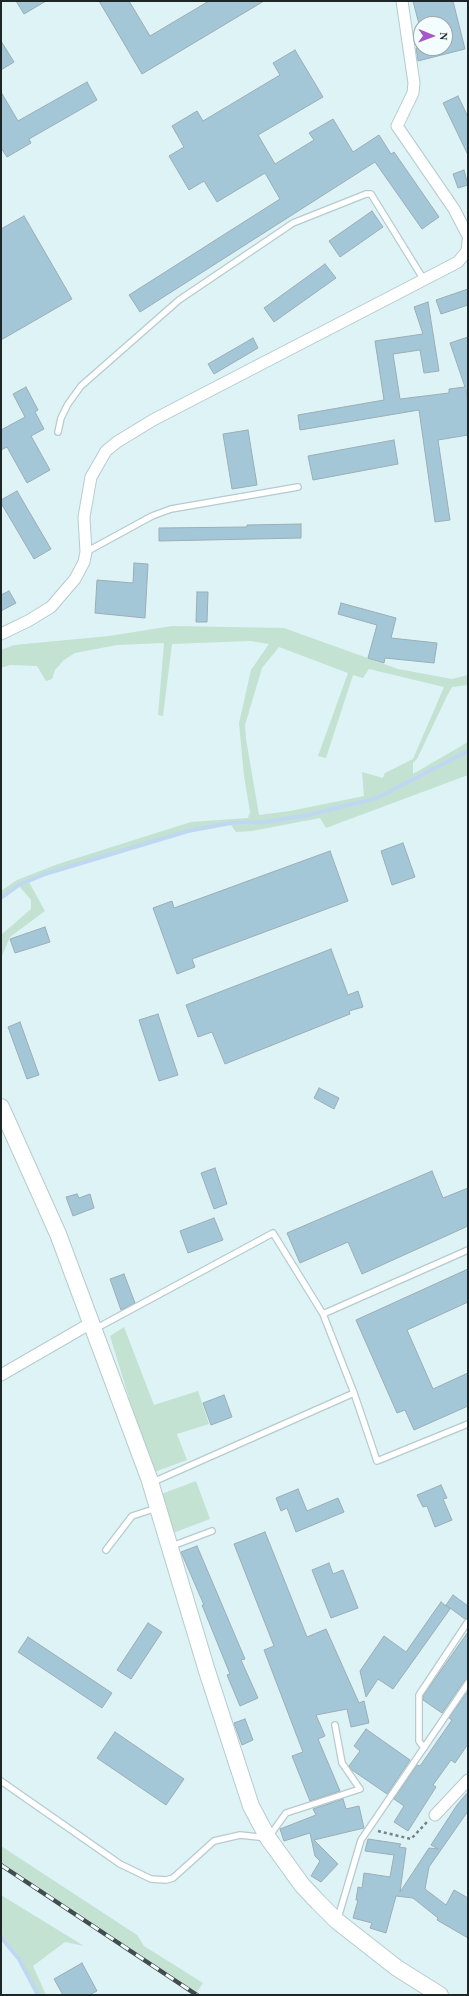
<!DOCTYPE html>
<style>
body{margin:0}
#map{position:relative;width:469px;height:1996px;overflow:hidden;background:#ddf3f6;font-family:"Times New Roman",serif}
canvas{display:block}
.frame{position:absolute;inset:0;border:2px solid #1d2627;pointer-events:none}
.north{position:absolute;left:413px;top:16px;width:40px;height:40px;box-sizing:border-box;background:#f4fdfe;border:1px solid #9ea7a8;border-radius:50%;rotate:91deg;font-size:11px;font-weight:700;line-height:16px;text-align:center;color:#1d2627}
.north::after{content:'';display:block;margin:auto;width:14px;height:18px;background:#a657c8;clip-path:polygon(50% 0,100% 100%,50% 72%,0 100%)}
</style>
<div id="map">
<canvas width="469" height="1996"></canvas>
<div class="frame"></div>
<div class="north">N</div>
</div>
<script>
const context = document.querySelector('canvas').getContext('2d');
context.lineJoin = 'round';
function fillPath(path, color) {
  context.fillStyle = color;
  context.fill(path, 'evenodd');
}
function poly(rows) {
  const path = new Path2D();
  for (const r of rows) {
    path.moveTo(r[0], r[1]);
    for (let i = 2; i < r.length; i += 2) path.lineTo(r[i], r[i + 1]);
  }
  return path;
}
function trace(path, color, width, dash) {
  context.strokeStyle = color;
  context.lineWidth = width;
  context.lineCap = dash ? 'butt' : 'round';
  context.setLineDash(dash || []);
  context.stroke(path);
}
fillPath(poly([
 [172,626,284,628,398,669,452,679,468,675,468,685,452,687,447,696,417,759,413,763,413,774,468,742,468,750,376,797,309,814,265,822,231,823,187,830,45,873,19,885,1,897,1,891,17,880,58,864,191,822,248,818,250,812,244,776,239,723,251,670,269,644,250,641,172,644,163,716,158,715,164,643,117,645,75,653,64,660,55,670,52,679,46,681,37,666,10,665,1,668,1,650,14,645,109,636],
 [279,647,348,673,318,756,326,758,353,675,363,678,369,669,444,687,413,759,385,773,383,778,362,772,364,796,290,811,259,815,246,739,245,725,262,668],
 [468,752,468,775,326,828,320,818,252,831,236,832,231,825,256,824,309,816,377,799],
 [29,882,45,911,10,937,1,958,1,935,31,909,31,900,19,886],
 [124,1327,154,1405,198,1391,209,1424,177,1434,187,1460,152,1473,110,1336],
 [196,1481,210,1519,173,1533,159,1495],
 [1,1846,137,1935,144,1946,203,1983,197,1992,1,1862],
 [1,1895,84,1946,65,1942,33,1966,46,1995,39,1995,21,1959,1,1934]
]), '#c3e2d2');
trace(poly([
 [1,898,19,885,45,874,188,831,231,823,265,822,309,815,377,798,468,751],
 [1,1937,19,1959,38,1995]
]), '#bfd7f1', 4);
const building = poly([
 [16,1,46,1,24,14,16,1],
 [99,1,129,1,150,36,209,1,264,1,142,74,99,1],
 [413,1,453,1,465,49,418,61,416,48,445,48,445,24,419,24,413,1],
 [1,41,14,62,1,70,1,41],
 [295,50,323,97,258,135,275,164,314,140,309,133,333,119,353,152,379,135,391,154,394,152,439,217,422,229,375,162,140,312,129,295,280,199,265,173,217,202,204,181,189,190,169,156,184,147,172,126,197,111,203,121,280,75,273,63,295,50],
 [87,82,97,100,29,139,31,143,7,157,1,148,1,92,18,121,87,82],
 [458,96,468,117,468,155,443,103,458,96],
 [464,170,468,185,458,188,453,174,464,170],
 [372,211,383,227,340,257,329,241,372,211],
 [24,216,72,299,1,340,1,229,24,216],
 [325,264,336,278,274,322,264,308,325,264],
 [468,289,468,305,441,314,436,300,468,289],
 [428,302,439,371,424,373,420,350,393,354,400,399,449,393,449,389,465,387,450,343,468,337,468,390,466,390,468,406,468,435,438,440,450,520,435,522,419,410,300,430,298,415,384,400,375,341,423,334,414,307,428,302],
 [253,338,258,348,214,374,208,364,253,338],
 [26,387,38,410,35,412,44,429,31,436,50,470,27,483,7,447,1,450,1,430,25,417,13,394,26,387],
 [248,430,257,485,232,489,223,434,248,430],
 [394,440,398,464,313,480,308,456,394,440],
 [17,491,51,549,34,559,1,503,1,500,17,491],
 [301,524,301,538,159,541,159,528,247,527,247,525,301,524],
 [134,563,148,564,145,618,95,613,97,580,133,583,134,563],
 [9,591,16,603,1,611,1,595,9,591],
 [197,592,208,592,207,622,196,622,197,592],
 [341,603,396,618,391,638,437,643,434,663,385,658,384,663,368,658,377,625,338,614,341,603],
 [403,843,415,877,392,885,381,851,403,843],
 [330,851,348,901,192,959,195,967,177,974,153,908,172,901,174,908,330,851],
 [45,927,50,942,15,953,10,939,45,927],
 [331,949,348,995,358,991,363,1007,349,1011,350,1014,225,1064,212,1032,198,1037,186,1005,331,949],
 [158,1014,178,1075,159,1081,139,1020,158,1014],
 [20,1022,39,1075,27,1079,8,1027,20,1022],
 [319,1088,339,1098,334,1109,314,1098,319,1088],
 [215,1168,227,1204,214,1209,201,1173,215,1168],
 [432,1171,443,1198,468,1188,468,1226,362,1274,348,1242,300,1263,287,1233,432,1171],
 [77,1194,79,1198,90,1194,94,1208,73,1216,66,1197,77,1194],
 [214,1218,223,1240,188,1253,180,1231,214,1218],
 [468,1269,468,1302,407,1330,433,1389,468,1373,468,1406,414,1430,405,1410,397,1413,356,1320,468,1269],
 [124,1274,135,1303,121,1310,110,1279,124,1274],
 [224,1395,232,1417,211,1425,203,1403,224,1395],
 [441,1485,447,1498,443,1499,452,1520,435,1527,427,1506,423,1507,417,1495,441,1485],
 [298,1489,307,1511,338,1498,344,1512,296,1532,287,1508,281,1511,276,1498,298,1489],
 [265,1532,307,1637,326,1629,359,1703,364,1701,369,1723,351,1727,347,1709,316,1715,325,1736,318,1739,340,1791,310,1801,292,1756,303,1752,264,1650,274,1646,234,1544,265,1532],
 [197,1546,245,1659,241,1660,258,1698,240,1706,227,1675,230,1674,202,1605,204,1605,181,1552,197,1546],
 [329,1563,333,1574,343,1570,358,1608,331,1618,312,1570,329,1563],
 [453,1595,468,1606,468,1619,465,1619,446,1605,453,1595],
 [441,1602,450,1609,393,1689,378,1679,366,1697,360,1671,384,1636,406,1652,441,1602],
 [148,1623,162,1632,131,1679,117,1670,148,1623],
 [468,1632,468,1679,464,1681,442,1713,423,1700,423,1696,468,1632],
 [28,1637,112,1693,102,1708,18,1652,28,1637],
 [468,1691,468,1744,455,1763,451,1760,433,1785,436,1787,408,1831,394,1822,404,1806,394,1799,417,1765,420,1766,452,1720,449,1718,468,1691],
 [245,1719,253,1740,242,1745,234,1723,245,1719],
 [366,1729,410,1760,387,1794,352,1770,349,1766,360,1751,354,1746,366,1729],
 [115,1732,184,1779,166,1805,97,1758,115,1732],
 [468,1792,468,1811,429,1867,425,1889,446,1905,454,1890,468,1898,468,1938,437,1920,438,1918,413,1898,396,1896,386,1933,370,1928,372,1923,353,1918,358,1900,356,1900,358,1887,362,1888,364,1873,390,1877,394,1855,365,1851,368,1839,401,1844,399,1847,406,1848,400,1892,429,1848,438,1849,431,1845,457,1805,468,1792],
 [343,1799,346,1809,359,1806,364,1828,314,1840,338,1864,321,1882,311,1876,320,1861,315,1856,310,1833,284,1841,280,1829,316,1815,313,1809,343,1799],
 [82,1963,97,1991,89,1995,63,1995,54,1979,82,1963]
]);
fillPath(building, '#a4c7d8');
trace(building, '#9badb5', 1);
const lane = poly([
 [58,432,61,418,68,404,81,386,179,300,293,223,366,194,371,194,424,280],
 [86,552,152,516,171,509,298,487],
 [468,1250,323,1314,354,1393,377,1461,468,1424],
 [95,1329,273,1233,323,1314],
 [153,1482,354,1393],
 [172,1546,212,1531],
 [106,1550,132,1516,157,1508],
 [424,1748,419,1741,419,1695,467,1623],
 [1,1781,120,1864,151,1879,166,1880,173,1878,214,1841,240,1835,268,1838,286,1813,360,1789,342,1763,335,1725],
 [338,1918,361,1840,468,1683]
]);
const street = poly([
 [402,1,414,83,413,93,397,126,454,209,468,236],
 [1,634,28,621,51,607,75,579,84,562,86,552,84,517,91,477,106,451,117,442,153,420,458,262,467,251,468,241],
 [1,1375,91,1323],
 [435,1815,468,1780]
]);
const secondary = poly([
 [1,1107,58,1234,149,1478,207,1671,251,1806,268,1838,302,1885,318,1902,337,1921,397,1968,440,1995]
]);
trace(lane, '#b6cbce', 8);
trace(street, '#b6cbce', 13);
trace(secondary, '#b6cbce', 18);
trace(poly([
 [378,1831,411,1839,427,1822]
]), '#758486', 2.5, [3, 3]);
trace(lane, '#fff', 5.5);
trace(street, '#fff', 11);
trace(secondary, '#fff', 16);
const rail = poly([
 [1,1865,197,1995]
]);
trace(rail, '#414d4e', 4.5);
trace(rail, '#f4fdfe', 3, [9]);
</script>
